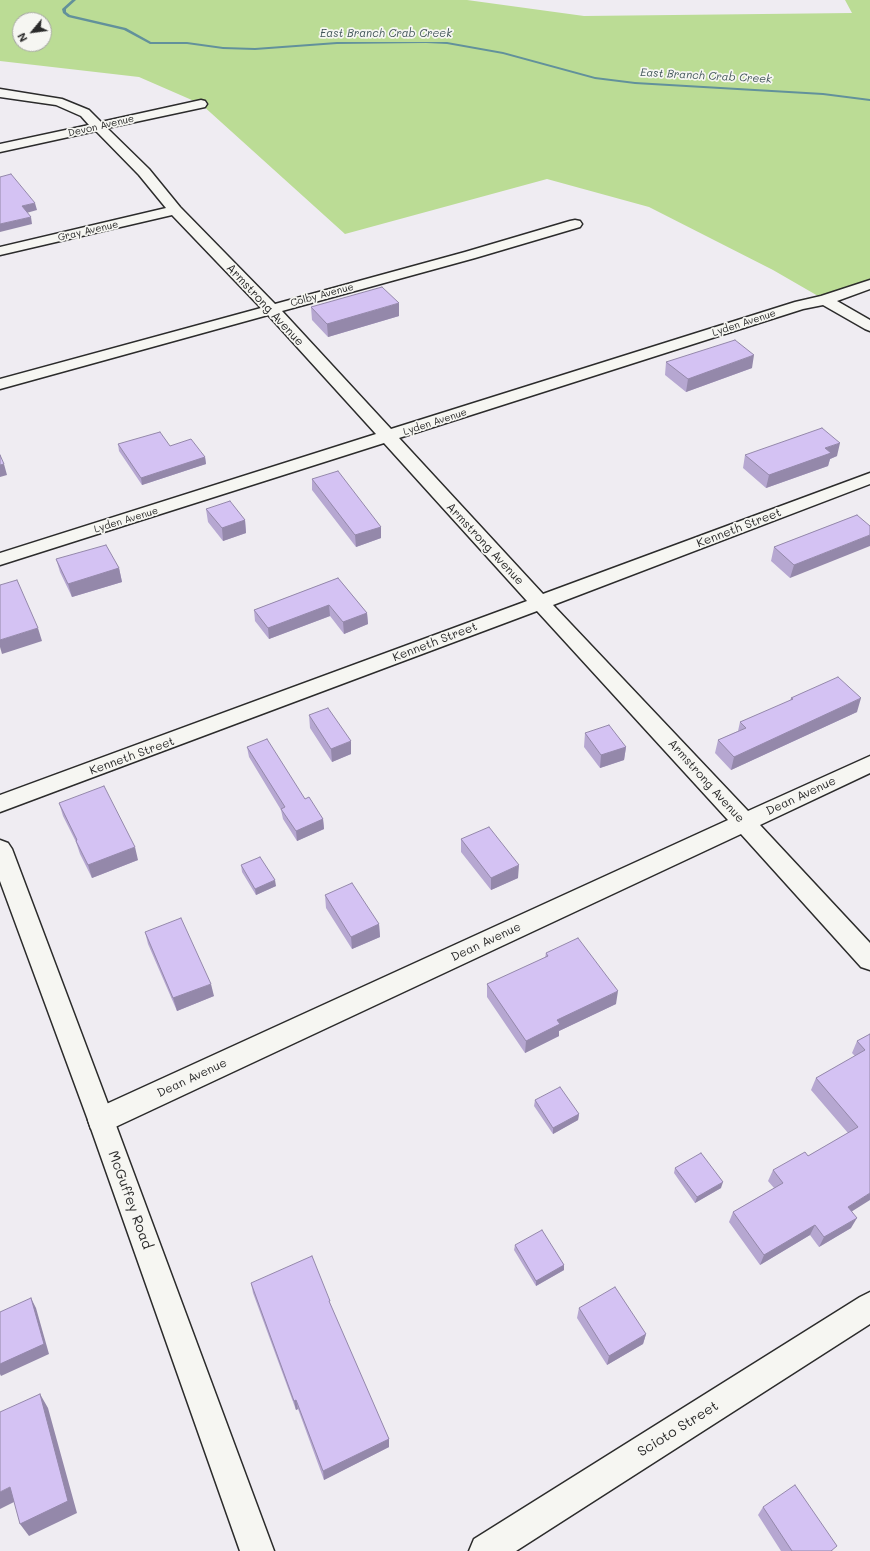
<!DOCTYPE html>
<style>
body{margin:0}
#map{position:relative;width:870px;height:1551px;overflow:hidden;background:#efecf2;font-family:Mali,sans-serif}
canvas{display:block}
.north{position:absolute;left:12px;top:12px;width:40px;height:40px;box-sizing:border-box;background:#f6f6f2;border:1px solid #a5a5a2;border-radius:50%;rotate:241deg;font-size:11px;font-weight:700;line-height:16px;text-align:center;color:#2b2b2b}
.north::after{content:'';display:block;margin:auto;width:14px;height:18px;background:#2b2b2b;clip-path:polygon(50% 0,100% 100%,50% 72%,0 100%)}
</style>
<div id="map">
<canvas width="870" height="1551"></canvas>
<div class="north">N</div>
</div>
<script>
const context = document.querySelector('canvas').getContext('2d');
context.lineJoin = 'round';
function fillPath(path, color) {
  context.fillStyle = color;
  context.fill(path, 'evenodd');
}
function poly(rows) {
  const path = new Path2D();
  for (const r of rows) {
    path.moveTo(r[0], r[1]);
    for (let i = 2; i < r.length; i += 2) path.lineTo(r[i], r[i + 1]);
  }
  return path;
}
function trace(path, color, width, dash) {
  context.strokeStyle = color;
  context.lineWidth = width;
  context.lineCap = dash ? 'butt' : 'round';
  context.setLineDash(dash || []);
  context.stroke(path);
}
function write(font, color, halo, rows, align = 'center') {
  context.font = font + ' Mali,sans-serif';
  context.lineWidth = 3.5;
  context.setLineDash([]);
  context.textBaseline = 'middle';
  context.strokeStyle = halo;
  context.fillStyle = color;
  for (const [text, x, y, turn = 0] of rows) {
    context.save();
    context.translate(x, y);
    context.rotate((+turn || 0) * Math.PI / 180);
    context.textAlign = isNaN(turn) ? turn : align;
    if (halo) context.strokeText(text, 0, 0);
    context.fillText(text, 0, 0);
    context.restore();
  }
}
fillPath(poly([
 [0,0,467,0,584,16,852,13,845,0,870,0,870,284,825,300,773,270,649,207,547,179,345,234,201,104,139,77,0,61],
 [20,20,44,20,44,44,20,44]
]), '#bbdc95');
fillPath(poly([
 [72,0,76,0,66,9,66,12,70,15,126,28,151,42,187,42,223,47,255,48,337,42,447,42,503,52,595,77,635,82,823,93,870,99,870,101,823,95,635,84,595,79,503,54,447,44,426,43,337,44,255,50,223,49,187,44,150,44,124,30,68,17,63,13,62,9,72,0]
]), '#62919b');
const street = poly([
 [0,89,62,99,89,110,101,122,201,100,205,101,207,104,205,107,107,128,149,169,180,207,275,304,465,252,570,221,575,220,580,221,582,224,580,227,475,258,282,311,391,429,795,302,821,296,870,280,870,289,837,301,870,320,870,331,865,329,823,305,803,309,399,438,543,594,870,473,870,484,553,605,748,811,870,756,870,773,760,825,870,943,870,970,861,967,741,834,111,1129,101,1132,91,1129,88,1120,91,1111,728,820,537,611,0,812,0,795,527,601,384,443,0,565,0,553,376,434,268,315,0,389,0,379,261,308,172,215,0,255,0,247,166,208,139,175,96,131,0,152,0,144,89,125,81,116,56,105,0,97,0,89],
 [870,1292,870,1324,516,1551,469,1551,474,1539,860,1297,870,1292]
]);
const secondary = poly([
 [0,840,8,843,12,849,114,1120,274,1551,240,1551,88,1120,0,881,0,840]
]);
trace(street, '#2b2b2b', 3);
trace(secondary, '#2b2b2b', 3);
fillPath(street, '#f6f6f2');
fillPath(secondary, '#f6f6f2');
fillPath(poly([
 [311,307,399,316,328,337,312,320],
 [666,362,752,368,686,392,665,375],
 [118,444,170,446,205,457,206,464,142,485,119,451],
 [745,455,837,456,830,459,828,466,766,488,743,468],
 [312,479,381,527,381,538,356,547,312,490],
 [206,509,245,520,246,533,223,541,208,522],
 [857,515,790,578,771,561,774,547],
 [56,559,119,568,122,582,72,597,60,572],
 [338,578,367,613,368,624,344,634,330,616,269,639,255,621,254,610],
 [791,698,857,712,731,770,715,753,718,740,738,731,740,722,790,701],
 [309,715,351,754,332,762,310,728],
 [585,733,626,747,624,760,600,768,584,747],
 [247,747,305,799,323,819,324,829,297,841,283,819,281,810,249,757],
 [59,803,138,860,92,878,80,854,76,842,63,816],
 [461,839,518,878,491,890,461,852],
 [241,865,276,886,256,895,242,872],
 [325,895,379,924,380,937,352,949,326,908],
 [145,932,214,996,177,1011,148,944],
 [546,953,616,1004,559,1031,559,1036,525,1053,487,997,487,984,545,958],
 [870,1034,852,1212,851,1228,819,1247,810,1235,760,1265,729,1222,733,1212,774,1188,768,1181,773,1170,808,1156,848,1133,811,1090,816,1078,855,1056,852,1053,857,1041],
 [535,1100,579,1114,578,1120,553,1134,534,1106],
 [675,1168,721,1188,695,1203,674,1173],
 [515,1245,564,1265,564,1270,536,1286,514,1250],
 [251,1283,331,1307,389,1439,389,1447,324,1480,298,1409,296,1410,253,1293],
 [579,1308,646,1334,643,1344,607,1365,577,1318],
 [763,1507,833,1551,781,1551,758,1515]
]), '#b6a7d1');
fillPath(poly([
 [35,203,37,210,23,214,22,206],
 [31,217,32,224,0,232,0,224],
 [399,303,399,316,328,337,327,324],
 [754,355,752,368,686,392,688,379],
 [840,443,837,456,830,459,828,466,766,488,769,475,825,448],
 [205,457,206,464,142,485,141,478],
 [4,464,7,475,0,477,0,465],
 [245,520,246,533,223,541,222,528],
 [381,527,381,538,356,547,355,535],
 [870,535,870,546,790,578,794,565],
 [119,568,122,582,72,597,68,584],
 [329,605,330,616,269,639,268,628],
 [367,613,368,624,344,634,343,622],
 [38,628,42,641,2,654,0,647,0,640],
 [861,698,857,712,731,770,734,757],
 [351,741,351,754,332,762,331,749],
 [626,747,624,760,600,768,601,755],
 [323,819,324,829,297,841,296,831],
 [135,847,138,860,92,878,88,865],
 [519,865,518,878,491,890,491,878],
 [275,880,276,886,256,895,255,889],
 [379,924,380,937,352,949,351,937],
 [211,984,214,996,177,1011,173,998],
 [618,991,616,1004,559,1031,559,1036,525,1053,526,1041,557,1020],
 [579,1114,578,1120,553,1134,553,1128],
 [723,1182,721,1188,695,1203,697,1197],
 [870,1193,870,1200,843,1217,848,1207],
 [857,1218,851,1228,819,1247,824,1237],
 [815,1225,810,1235,760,1265,764,1255],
 [564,1265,564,1270,536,1286,536,1281],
 [31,1298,36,1308,49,1354,1,1376,0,1374,0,1364],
 [646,1334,643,1344,607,1365,609,1356],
 [40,1394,48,1408,77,1513,29,1536,20,1524],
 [296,1400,298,1409,296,1410,294,1401],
 [389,1439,389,1447,324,1480,323,1471],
 [10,1487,20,1499,0,1509,0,1492]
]), '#9488aa');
const building = poly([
 [11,174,35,203,22,206,31,217,0,224,0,177,11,174],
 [382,287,399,303,327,324,311,307,382,287],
 [735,340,754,355,688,379,666,362,735,340],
 [822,428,840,443,825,448,831,453,769,475,745,455,822,428],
 [160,432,170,446,191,439,205,457,141,478,118,444,160,432],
 [0,455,4,464,0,465,0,455],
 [338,471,381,527,355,535,312,479,338,471],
 [230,501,245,520,222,528,206,509,230,501],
 [857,515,870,526,870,535,794,565,774,547,857,515],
 [106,545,119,568,68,584,56,559,106,545],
 [338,578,367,613,343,622,329,605,268,628,254,610,338,578],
 [17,580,38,628,0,640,0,585,17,580],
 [838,677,861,698,734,757,718,740,746,728,740,722,793,699,791,698,838,677],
 [328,708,351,741,331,749,309,715,328,708],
 [609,725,626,747,601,755,585,733,609,725],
 [267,739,305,799,309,797,323,819,296,831,281,809,285,807,247,747,267,739],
 [104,786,135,847,88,865,76,841,77,840,59,803,104,786],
 [489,827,519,865,491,878,461,839,489,827],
 [260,857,275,880,255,889,241,865,260,857],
 [352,883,379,924,351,937,325,895,352,883],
 [181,918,211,984,173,998,145,932,181,918],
 [578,938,618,991,557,1020,560,1024,526,1041,487,984,548,956,546,953,578,938],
 [870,1034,870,1193,848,1207,857,1218,824,1237,815,1225,764,1255,733,1212,783,1183,773,1170,805,1152,808,1156,858,1127,816,1078,865,1050,857,1041,870,1034],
 [560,1087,579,1114,553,1128,535,1100,560,1087],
 [701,1153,723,1182,697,1197,675,1168,701,1153],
 [542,1230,564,1265,536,1281,515,1245,542,1230],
 [312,1256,330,1301,329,1301,389,1439,323,1471,296,1400,294,1401,251,1283,312,1256],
 [615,1287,646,1334,609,1356,579,1308,615,1287],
 [31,1298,44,1344,0,1364,0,1312,31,1298],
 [40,1394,68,1501,20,1524,10,1487,0,1492,0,1412,40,1394],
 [795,1485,837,1546,831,1551,792,1551,763,1507,795,1485]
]);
fillPath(building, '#d4c2f3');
trace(building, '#9488aa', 1);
write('10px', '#2b2b2b', '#f6f6f2', [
 ["Devon Avenue",101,126,-13],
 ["Gray Avenue",88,231,-13],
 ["Colby Avenue",322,295,-15],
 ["Lyden Avenue",744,323,-18],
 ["Lyden Avenue",435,422,-18],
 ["Lyden Avenue",126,520,-17]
]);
write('italic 11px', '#42565a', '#f6f6f2', [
 ["East Branch Crab Creek",386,34],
 ["East Branch Crab Creek",706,76,3]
]);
write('12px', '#2b2b2b', '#f6f6f2', [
 ["Armstrong Avenue",265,305,47],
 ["Kenneth Street",739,528,-21],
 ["Armstrong Avenue",485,544,47],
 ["Kenneth Street",435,642,-21],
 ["Kenneth Street",132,756,-20],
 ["Armstrong Avenue",706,781,48],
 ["Dean Avenue",801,796,-25],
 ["Dean Avenue",486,942,-25],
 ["Dean Avenue",192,1078,-25]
]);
write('14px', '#2b2b2b', '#f6f6f2', [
 ["McGuffey Road",130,1200,70],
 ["Scioto Street",678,1429,-32]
]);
</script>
